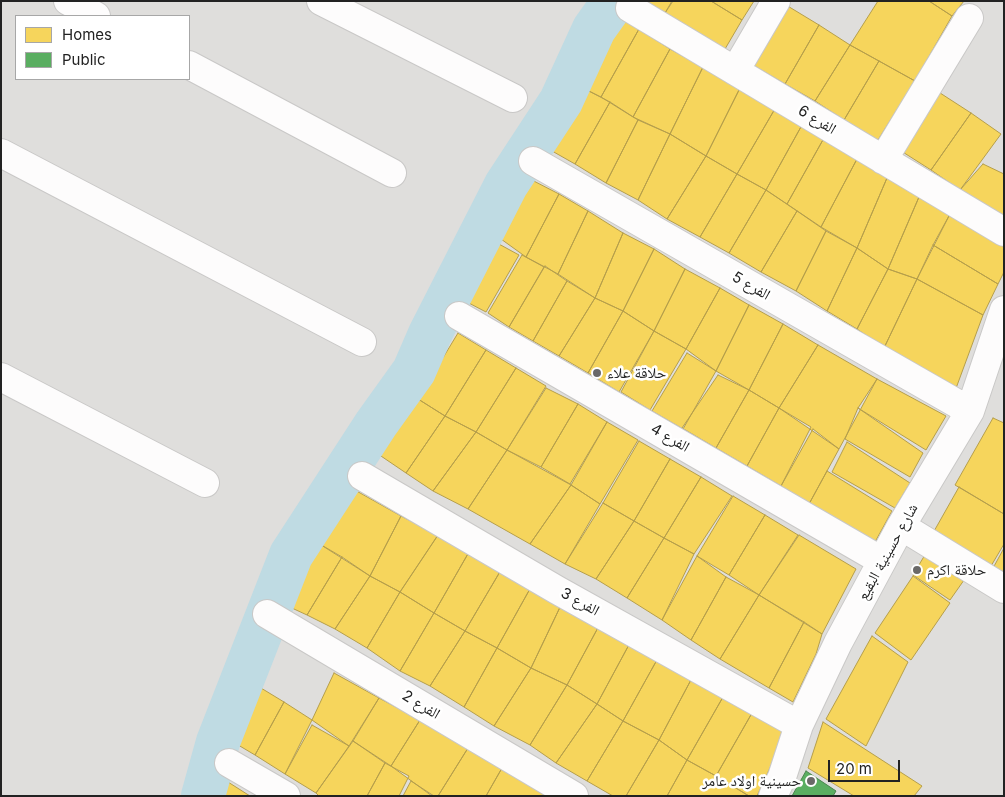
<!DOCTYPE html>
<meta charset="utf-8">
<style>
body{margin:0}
#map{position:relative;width:1005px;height:797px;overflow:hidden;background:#f0eeeb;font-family:Inter,sans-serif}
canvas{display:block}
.frame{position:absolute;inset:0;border:2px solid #222;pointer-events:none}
.legend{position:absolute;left:15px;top:15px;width:175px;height:65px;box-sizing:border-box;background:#fff;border:1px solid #a7a7a7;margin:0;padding:6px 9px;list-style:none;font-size:15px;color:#222}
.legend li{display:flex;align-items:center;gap:10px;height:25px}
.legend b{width:25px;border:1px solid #a7a7a7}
.scale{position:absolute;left:828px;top:760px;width:72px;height:22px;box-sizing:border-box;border:2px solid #222;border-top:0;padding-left:6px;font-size:15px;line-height:18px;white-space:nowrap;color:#222;-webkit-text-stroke:4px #fff;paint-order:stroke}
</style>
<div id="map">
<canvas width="1005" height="797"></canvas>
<div class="frame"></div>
<ul class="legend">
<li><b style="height:14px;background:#f6d55c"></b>Homes</li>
<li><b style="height:14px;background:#5aae61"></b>Public</li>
</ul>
<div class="scale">20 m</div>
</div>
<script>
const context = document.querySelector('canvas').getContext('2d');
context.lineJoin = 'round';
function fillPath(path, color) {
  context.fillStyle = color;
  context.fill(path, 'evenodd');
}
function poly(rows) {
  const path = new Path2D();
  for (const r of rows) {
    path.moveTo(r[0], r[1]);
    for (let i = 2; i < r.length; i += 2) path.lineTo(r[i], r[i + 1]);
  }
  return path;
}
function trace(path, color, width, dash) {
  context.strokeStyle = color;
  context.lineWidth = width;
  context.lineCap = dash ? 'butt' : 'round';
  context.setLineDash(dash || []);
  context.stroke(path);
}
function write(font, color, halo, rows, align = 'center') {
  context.font = font + ' Inter,"Noto Naskh Arabic",sans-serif';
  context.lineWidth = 5;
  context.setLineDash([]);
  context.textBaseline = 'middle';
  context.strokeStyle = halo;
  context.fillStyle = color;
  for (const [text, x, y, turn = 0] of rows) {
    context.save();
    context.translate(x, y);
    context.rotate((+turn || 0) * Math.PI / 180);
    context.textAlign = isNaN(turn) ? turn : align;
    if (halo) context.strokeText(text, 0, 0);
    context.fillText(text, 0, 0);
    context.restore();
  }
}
fillPath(poly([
 [1,1,1004,1,1004,796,1,796],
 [16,16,189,16,189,79,16,79]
]), '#dfdedc');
const homes = poly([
 [643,1,672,1,665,13,643,1],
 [673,1,711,1,742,20,725,49,665,13,673,1],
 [711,1,754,1,742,20,711,1],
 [878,1,929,1,952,16,915,81,850,45,878,1],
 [929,1,964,1,952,16,929,1],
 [786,5,819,25,785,84,751,64,786,5],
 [615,14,639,29,601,97,577,85,615,14],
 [819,25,850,45,815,101,785,84,819,25],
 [639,29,670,49,633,117,601,97,639,29],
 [850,45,879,61,844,120,815,101,850,45],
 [670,49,703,67,670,134,633,117,670,49],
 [879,61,915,81,878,140,844,120,879,61],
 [703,67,740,88,706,156,670,134,703,67],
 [577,85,610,102,575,164,545,147,577,85],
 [740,88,776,107,737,174,706,156,740,88],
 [937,91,971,113,931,170,898,149,937,91],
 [610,102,638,120,606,183,575,164,610,102],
 [776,107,802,125,766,190,737,174,776,107],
 [971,113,1001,134,960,190,931,170,971,113],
 [638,120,670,134,638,200,606,183,638,120],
 [802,125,824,138,787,204,766,190,802,125],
 [670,134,706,156,667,219,638,200,670,134],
 [824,138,857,159,821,227,787,204,824,138],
 [706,156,737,174,700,237,667,219,706,156],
 [857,159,887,178,857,248,821,227,857,159],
 [983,164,1004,174,1004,216,960,190,983,164],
 [737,174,766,190,729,253,700,237,737,174],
 [524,176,559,194,526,257,494,234,524,176],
 [887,178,919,197,888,269,857,248,887,178],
 [766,190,797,211,761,272,729,253,766,190],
 [559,194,588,211,558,274,526,257,559,194],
 [919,197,950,214,917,279,888,269,919,197],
 [588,211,623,233,595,298,558,274,588,211],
 [797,211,826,231,796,291,761,272,797,211],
 [950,214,1004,244,1004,272,998,284,933,245,950,214],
 [826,231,857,248,827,311,796,291,826,231],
 [623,233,654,249,623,311,595,298,623,233],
 [497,243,519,255,486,312,465,301,497,243],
 [933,245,998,284,983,315,917,279,933,245],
 [857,248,888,269,857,329,827,311,857,248],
 [654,249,685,269,654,331,623,311,654,249],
 [522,255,544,267,509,327,488,313,522,255],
 [545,266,567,281,533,341,509,327,545,266],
 [685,269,720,288,686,349,654,331,685,269],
 [888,269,917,279,884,348,857,329,888,269],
 [917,279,983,315,955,391,884,348,917,279],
 [567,281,595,298,559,356,533,341,567,281],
 [720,288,749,305,716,371,686,349,720,288],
 [595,298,623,311,588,373,559,356,595,298],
 [749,305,783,324,749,390,716,371,749,305],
 [623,311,654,331,619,392,588,373,623,311],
 [783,324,818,345,779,408,749,390,783,324],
 [654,331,686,349,650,410,621,392,654,331],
 [458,333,486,350,445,416,418,399,458,333],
 [818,345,877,379,839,449,779,408,818,345],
 [486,350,516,368,476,432,445,416,486,350],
 [687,353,716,371,683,429,652,411,687,353],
 [516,368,546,386,507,450,476,432,516,368],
 [718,375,749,390,716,448,682,428,718,375],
 [877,379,946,416,926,450,858,408,877,379],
 [546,388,578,404,541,467,507,450,546,388],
 [749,390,779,408,747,466,716,448,749,390],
 [418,399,445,416,406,473,378,454,418,399],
 [578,404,607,422,570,484,541,467,578,404],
 [779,408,811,427,781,486,747,466,779,408],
 [858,408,923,453,910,477,845,439,858,408],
 [445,416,476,432,433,491,406,473,445,416],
 [993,418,1004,423,1004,514,955,485,993,418],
 [607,422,638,440,600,504,571,485,607,422],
 [813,429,839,449,809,504,781,486,813,429],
 [476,432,507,450,468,509,433,491,476,432],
 [639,441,670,459,634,521,603,503,639,441],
 [847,442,910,483,895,508,832,472,847,442],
 [507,450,571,485,530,544,468,509,507,450],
 [670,459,701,477,664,538,634,521,670,459],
 [827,471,892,511,875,542,809,504,827,471],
 [701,477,732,496,694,554,664,538,701,477],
 [571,485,600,504,565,564,530,544,571,485],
 [959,487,1004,514,1004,544,991,566,933,533,959,487],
 [353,489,401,516,370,576,318,543,353,489],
 [733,496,765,515,729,575,697,556,733,496],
 [603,503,634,521,596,579,565,564,603,503],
 [765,515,798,535,759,595,729,575,765,515],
 [401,516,438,535,400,592,370,576,401,516],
 [634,521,664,538,627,598,596,579,634,521],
 [438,535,469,552,434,613,400,592,438,535],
 [799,535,856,569,822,634,759,595,799,535],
 [664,538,694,554,662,620,627,598,664,538],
 [318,543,342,557,307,615,281,603,318,543],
 [929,548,969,573,950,600,913,575,929,548],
 [1004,548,1004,576,992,570,1004,548],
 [469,552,501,570,465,631,434,613,469,552],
 [697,556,726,577,691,640,662,620,697,556],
 [342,557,370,576,335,629,307,615,342,557],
 [501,570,531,587,497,648,465,631,501,570],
 [370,576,400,592,367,648,335,629,370,576],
 [913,576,950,603,911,660,875,633,913,576],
 [726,577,759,595,720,659,691,640,726,577],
 [531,587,562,603,531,668,497,648,531,587],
 [400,592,434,613,400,671,367,648,400,592],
 [759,595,804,622,769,688,720,659,759,595],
 [562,603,600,624,567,685,531,668,562,603],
 [434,613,465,631,430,686,400,671,434,613],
 [804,622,822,634,816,654,793,702,769,688,804,622],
 [600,624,631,641,597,704,567,685,600,624],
 [465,631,497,648,464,707,430,686,465,631],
 [872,636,908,662,866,746,826,719,872,636],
 [631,641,658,658,623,721,597,704,631,641],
 [497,648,531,668,494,726,464,707,497,648],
 [658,658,692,678,659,740,623,721,658,658],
 [531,668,567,685,530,745,494,726,531,668],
 [334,673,379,698,349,746,312,720,334,673],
 [692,678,723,697,687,760,659,740,692,678],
 [256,685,284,702,255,755,228,739,256,685],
 [567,685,597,704,556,763,530,745,567,685],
 [723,697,752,713,716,776,687,760,723,697],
 [379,698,420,720,391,766,353,741,379,698],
 [284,702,312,720,285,774,255,755,284,702],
 [597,704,623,721,587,781,556,763,597,704],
 [752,713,787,731,757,796,749,796,716,776,752,713],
 [420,720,468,748,438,796,432,796,391,766,420,720],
 [623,721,659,740,626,796,613,796,587,781,623,721],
 [823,722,922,786,914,796,854,796,808,768,823,722],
 [312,725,349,746,316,793,285,774,312,725],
 [659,740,687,760,667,796,626,796,659,740],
 [353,741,385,763,367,796,319,796,316,793,353,741],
 [468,748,502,768,486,796,438,796,468,748],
 [687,760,716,776,749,796,667,796,687,760],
 [385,763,409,776,399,796,367,796,385,763],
 [502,768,544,793,543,796,486,796,502,768],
 [411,781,434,796,403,796,411,781],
 [228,782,250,796,222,796,228,782]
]);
fillPath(homes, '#f6d55c');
trace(homes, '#b69f4b', 1);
const public = poly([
 [806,771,836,791,833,796,792,796,806,771]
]);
fillPath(public, '#5aae61');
trace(public, '#49844e', 1);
trace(poly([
 [203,796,218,742,291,555,376,424,414,371,430,334,506,185,561,101,594,29,614,1]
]), '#bfdbe3', 44);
const street = poly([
 [68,1,96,16],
 [321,1,513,98],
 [630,8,1004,232],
 [189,65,392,173],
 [735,71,776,1],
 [1,153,362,342],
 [883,160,969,18],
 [533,161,970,411],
 [459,316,882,561],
 [1,377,205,483],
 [362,476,557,590,799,725],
 [901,526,1004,589],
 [267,614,574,796],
 [229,763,286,796],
 [773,796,782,777,799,725,838,643,901,526,970,411,1004,310]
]);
trace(street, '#c9c8c7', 30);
trace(street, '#fdfcfc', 28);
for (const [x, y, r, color] of [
 [597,373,5,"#6a6968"],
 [917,570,5,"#6a6968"],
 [811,781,5,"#6a6968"]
]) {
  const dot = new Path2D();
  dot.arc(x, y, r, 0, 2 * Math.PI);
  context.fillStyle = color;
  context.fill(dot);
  trace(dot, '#fff', 2);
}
write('15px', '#222', '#fff', [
 ["الفرع 6",817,120,31],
 ["الفرع 5",751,286,30],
 ["الفرع 4",670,438,30],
 ["شارع حسينية البقيع",888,552,-61],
 ["الفرع 3",580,602,29],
 ["الفرع 2",421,705,31]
]);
write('15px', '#222', '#fff', [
 ["حلاقة علاء",607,373],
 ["حلاقة اكرم",927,570],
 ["حسينية اولاد عامر",801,781,"right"]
], 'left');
</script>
